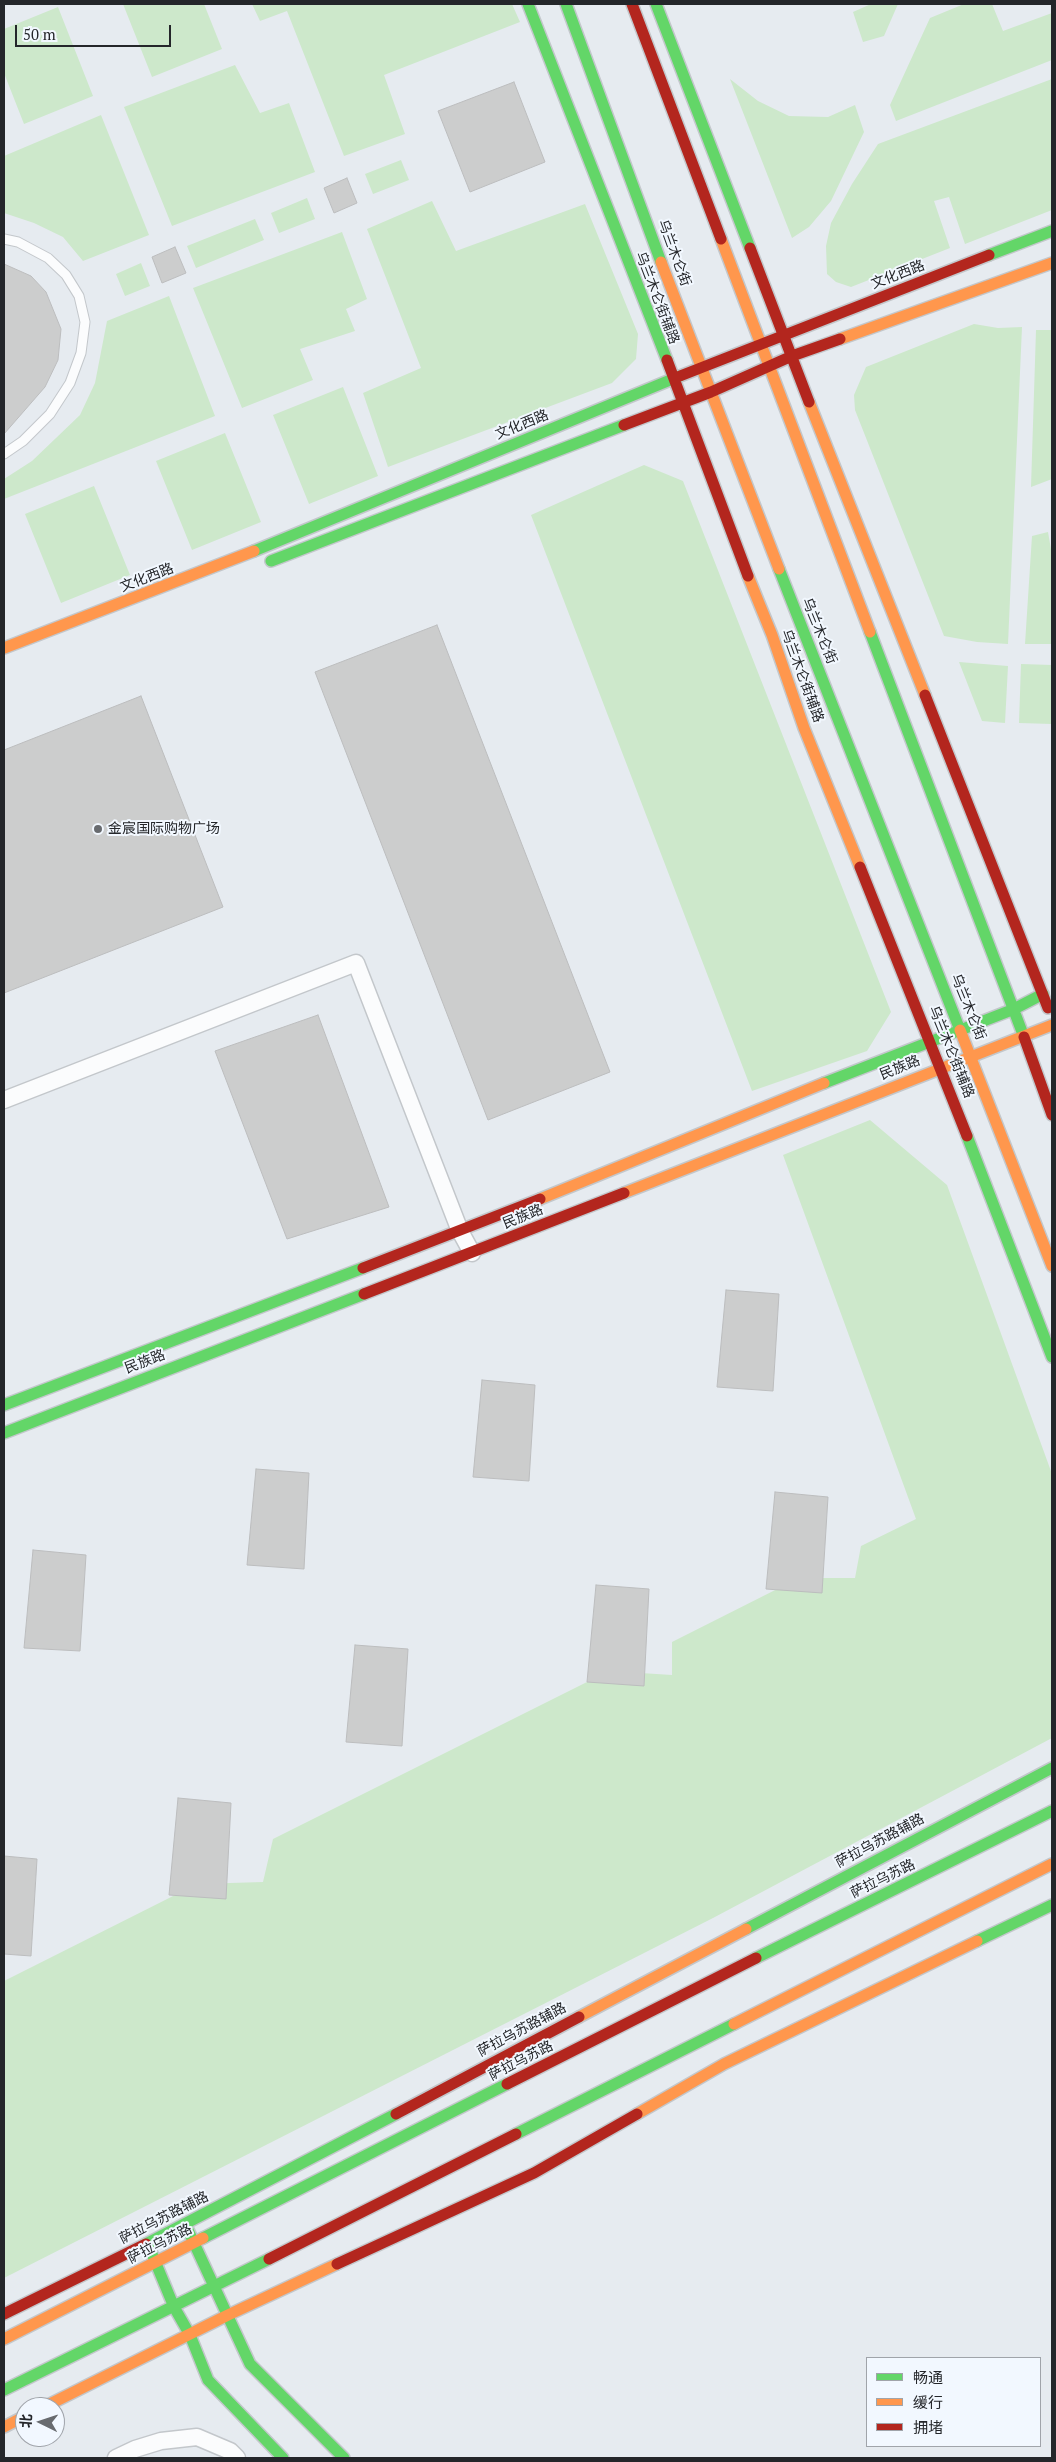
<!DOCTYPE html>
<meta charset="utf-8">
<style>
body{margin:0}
#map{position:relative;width:1056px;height:2462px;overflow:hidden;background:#e6ebf0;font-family:"PT Serif","Noto Sans SC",serif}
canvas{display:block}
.frame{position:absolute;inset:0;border:5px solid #24262a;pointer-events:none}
.legend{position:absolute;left:866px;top:2357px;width:175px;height:90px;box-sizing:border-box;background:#f2f8ff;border:1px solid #a0a4aa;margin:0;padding:6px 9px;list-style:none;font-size:15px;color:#24262a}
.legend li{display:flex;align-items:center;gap:10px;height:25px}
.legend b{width:25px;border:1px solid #a0a4aa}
.north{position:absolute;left:15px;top:2397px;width:50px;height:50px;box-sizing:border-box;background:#f2f8ff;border:1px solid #a0a4aa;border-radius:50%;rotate:274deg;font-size:14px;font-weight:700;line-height:20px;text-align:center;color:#24262a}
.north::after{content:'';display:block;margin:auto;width:18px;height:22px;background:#686b6f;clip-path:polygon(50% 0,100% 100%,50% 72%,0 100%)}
.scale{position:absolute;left:15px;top:25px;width:156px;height:22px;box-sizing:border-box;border:2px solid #24262a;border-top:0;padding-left:6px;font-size:15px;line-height:18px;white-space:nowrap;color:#24262a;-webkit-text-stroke:4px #f2f8ff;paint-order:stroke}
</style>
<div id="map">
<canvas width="1056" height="2462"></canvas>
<div class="frame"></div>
<ul class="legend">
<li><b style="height:6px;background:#63d668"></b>畅通</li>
<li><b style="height:6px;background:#ff974d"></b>缓行</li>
<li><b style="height:6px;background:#b3261e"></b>拥堵</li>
</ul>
<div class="north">北</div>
<div class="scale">50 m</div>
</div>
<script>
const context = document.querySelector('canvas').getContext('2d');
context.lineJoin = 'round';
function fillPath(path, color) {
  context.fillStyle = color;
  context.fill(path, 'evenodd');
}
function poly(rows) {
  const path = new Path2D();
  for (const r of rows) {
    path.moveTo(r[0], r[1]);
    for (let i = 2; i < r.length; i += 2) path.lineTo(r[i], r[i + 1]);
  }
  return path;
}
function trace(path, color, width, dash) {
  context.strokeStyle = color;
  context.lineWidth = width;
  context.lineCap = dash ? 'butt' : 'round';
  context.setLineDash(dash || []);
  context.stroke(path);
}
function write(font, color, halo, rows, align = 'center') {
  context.font = font + ' "PT Serif","Noto Sans SC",serif';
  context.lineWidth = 4;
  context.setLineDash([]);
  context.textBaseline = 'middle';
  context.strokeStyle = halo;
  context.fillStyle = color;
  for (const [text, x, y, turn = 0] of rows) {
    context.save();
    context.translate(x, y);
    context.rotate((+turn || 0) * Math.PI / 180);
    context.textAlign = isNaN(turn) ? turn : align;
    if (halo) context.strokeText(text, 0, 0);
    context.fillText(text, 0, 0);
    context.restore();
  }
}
fillPath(poly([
 [123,4,204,4,222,49,152,77],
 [252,4,512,4,520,22,384,75,405,134,344,156,287,11,260,21],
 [871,4,898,4,884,36,863,42,853,12],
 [964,4,992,4,1003,31,1052,13,1052,60,896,121,890,105,930,18],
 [58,7,93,96,24,124,4,73,4,29],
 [235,65,260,113,289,103,315,172,172,226,124,107],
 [730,79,758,101,789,116,828,117,855,105,864,132,831,201,809,227,792,238],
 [1052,79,1052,210,965,244,949,197,934,201,950,248,851,287,836,282,827,274,826,246,831,223,852,184,878,144],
 [101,115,149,235,83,261,63,237,34,223,4,213,4,156],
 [401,160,409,180,373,194,365,174],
 [307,198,315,219,279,233,271,213],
 [432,201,456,251,585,204,638,334,636,359,612,383,388,467,363,393,421,368,367,229],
 [255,219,264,240,196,268,187,246],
 [342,232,367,299,346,309,355,331,300,349,313,380,242,408,193,288],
 [141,263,150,286,125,296,116,274],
 [169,296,215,416,4,499,4,479,32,461,80,415,95,383,107,321],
 [974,324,998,328,1022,327,1008,644,977,642,944,636,855,410,854,395,866,367],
 [1036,330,1052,330,1052,479,1031,487],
 [343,387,378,476,309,504,273,415],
 [225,433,261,522,192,550,156,461],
 [644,465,683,481,891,1012,867,1051,752,1091,531,515],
 [94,486,130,575,61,603,25,514],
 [1048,532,1052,555,1052,644,1025,644,1032,536],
 [959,662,1008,666,1005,723,982,721],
 [1021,664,1052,665,1052,724,1019,723],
 [870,1120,947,1185,1052,1474,1052,1738,713,1918,4,2278,4,1981,197,1884,263,1882,273,1839,609,1671,672,1675,672,1642,799,1578,855,1578,861,1546,916,1519,783,1155]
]), '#cde8cb');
const building = poly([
 [514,82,545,162,470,192,438,111,514,82],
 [347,178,357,203,334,213,324,188,347,178],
 [175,247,186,273,162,283,152,257,175,247],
 [4,264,31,276,46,292,61,329,58,360,45,387,4,434,4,264],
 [437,625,610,1072,488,1120,315,672,437,625],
 [141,696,223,907,4,993,4,750,141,696],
 [318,1015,389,1207,287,1239,215,1051,318,1015],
 [726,1290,779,1294,773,1391,717,1387,726,1290],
 [482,1380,535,1385,529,1481,473,1477,482,1380],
 [256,1469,309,1473,304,1569,247,1565,256,1469],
 [775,1492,828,1497,822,1593,766,1589,775,1492],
 [33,1550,86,1555,80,1651,24,1648,33,1550],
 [596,1585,649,1589,644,1686,587,1682,596,1585],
 [355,1645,408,1649,402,1746,346,1742,355,1645],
 [178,1798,231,1803,226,1899,169,1895,178,1798],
 [4,1856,37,1859,31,1956,4,1954,4,1856]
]);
fillPath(building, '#cccdcd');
trace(building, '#bcbdbe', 1);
const lane = poly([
 [4,239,18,242,48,258,66,275,79,296,85,322,81,353,70,383,50,414,23,441,4,454]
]);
const street = poly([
 [4,1100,356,963,460,1231,472,1253],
 [116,2458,135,2449,161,2441,197,2437,230,2451,237,2458]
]);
const fast = poly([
 [528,4,667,360],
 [566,4,661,262],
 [656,4,750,248],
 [989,255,1052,231],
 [254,551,680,376],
 [271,561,624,425],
 [779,569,960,1030],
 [870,632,1024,1037],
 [824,1083,1014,1009,1043,994],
 [967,1136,1052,1357],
 [4,1405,363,1268],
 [4,1433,364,1294],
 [746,1929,1052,1768],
 [977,1941,1052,1905],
 [756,1958,1052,1811],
 [516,2134,734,2024],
 [188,2230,250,2364,344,2458],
 [203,2238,507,2084],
 [146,2244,396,2114],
 [150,2249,174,2307,190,2335,208,2380,283,2458],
 [4,2390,269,2259]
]);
const slow = poly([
 [721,239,870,632],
 [661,262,779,569],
 [840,339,1052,263],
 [809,402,925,695],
 [748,576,772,635,804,728,860,867],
 [4,648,254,551],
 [960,1030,1052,1266],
 [624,1193,1052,1025],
 [540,1199,824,1083],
 [579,2017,746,1929],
 [734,2024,1052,1864],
 [637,2114,724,2064,977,1941],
 [4,2339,203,2238],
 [44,2407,228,2315,337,2264],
 [4,2427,25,2416]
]);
const jam = poly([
 [632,4,721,239],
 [750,248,809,402],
 [667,360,748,576],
 [680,376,989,255],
 [624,425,711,392,792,356,840,339],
 [925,695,1048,1008],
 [860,867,967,1136],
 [1024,1037,1052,1115],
 [363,1268,540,1199],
 [364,1294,624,1193],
 [507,2084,756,1958],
 [396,2114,579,2017],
 [269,2259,516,2134],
 [337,2264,534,2173,637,2114],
 [4,2314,146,2244]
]);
trace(lane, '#c3c7cb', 11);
trace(street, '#c3c7cb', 19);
trace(fast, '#c3c7cb', 14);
trace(slow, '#c3c7cb', 14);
trace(jam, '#c3c7cb', 14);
trace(lane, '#fbfcfd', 9);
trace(street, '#fbfcfd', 16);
trace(fast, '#63d668', 11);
trace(slow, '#ff974d', 11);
trace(jam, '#b3261e', 11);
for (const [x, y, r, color] of [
 [98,829,5,"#686b6f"]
]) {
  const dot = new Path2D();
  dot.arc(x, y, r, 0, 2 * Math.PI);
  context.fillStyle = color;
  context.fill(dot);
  trace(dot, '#f2f8ff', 2);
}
write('14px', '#24262a', '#f2f8ff', [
 ["乌兰木仑街",674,253,70],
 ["文化西路",898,275,-21],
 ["乌兰木仑街辅路",657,298,69],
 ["文化西路",522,425,-22],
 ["文化西路",147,578,-21],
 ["乌兰木仑街",819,631,68],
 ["乌兰木仑街辅路",802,676,70],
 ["乌兰木仑街",968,1007,68],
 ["乌兰木仑街辅路",951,1052,68],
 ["民族路",900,1068,-22],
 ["民族路",523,1217,-22],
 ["民族路",145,1362,-21],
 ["萨拉乌苏路辅路",880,1841,-28],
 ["萨拉乌苏路",883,1879,-26],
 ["萨拉乌苏路辅路",522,2030,-28],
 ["萨拉乌苏路",521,2061,-27],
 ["萨拉乌苏路辅路",164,2218,-27],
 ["萨拉乌苏路",160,2244,-27]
]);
write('14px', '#24262a', '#f2f8ff', [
 ["金宸国际购物广场",108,829]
], 'left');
</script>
